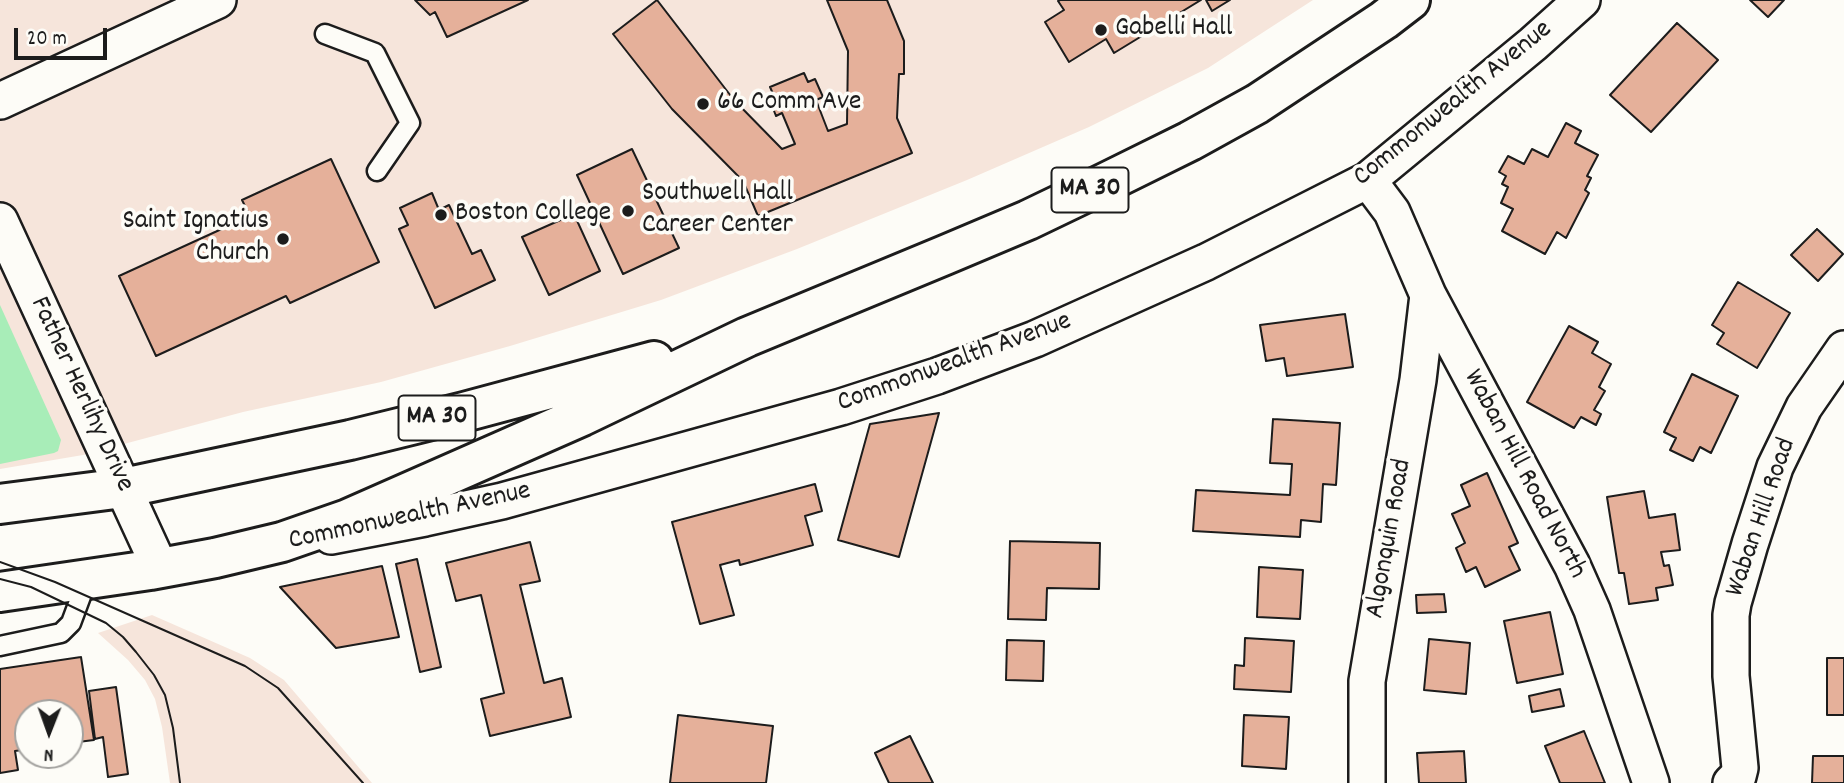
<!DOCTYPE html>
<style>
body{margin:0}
#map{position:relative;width:1844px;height:783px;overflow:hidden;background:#fdfcf7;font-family:Dekko,sans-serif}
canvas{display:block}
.north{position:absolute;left:14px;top:699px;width:70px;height:70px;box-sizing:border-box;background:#fdfcf7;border:2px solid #a3a29f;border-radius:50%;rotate:181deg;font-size:19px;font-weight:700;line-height:28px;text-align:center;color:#1c1c1c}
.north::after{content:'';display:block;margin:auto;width:24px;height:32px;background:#1c1c1c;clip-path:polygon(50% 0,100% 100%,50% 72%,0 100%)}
.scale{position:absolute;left:14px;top:28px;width:93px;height:32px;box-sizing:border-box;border:4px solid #1c1c1c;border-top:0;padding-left:9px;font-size:21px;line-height:24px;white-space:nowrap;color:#1c1c1c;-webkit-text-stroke:5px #fdfcf7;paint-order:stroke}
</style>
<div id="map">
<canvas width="1844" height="783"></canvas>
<div class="north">N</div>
<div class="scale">20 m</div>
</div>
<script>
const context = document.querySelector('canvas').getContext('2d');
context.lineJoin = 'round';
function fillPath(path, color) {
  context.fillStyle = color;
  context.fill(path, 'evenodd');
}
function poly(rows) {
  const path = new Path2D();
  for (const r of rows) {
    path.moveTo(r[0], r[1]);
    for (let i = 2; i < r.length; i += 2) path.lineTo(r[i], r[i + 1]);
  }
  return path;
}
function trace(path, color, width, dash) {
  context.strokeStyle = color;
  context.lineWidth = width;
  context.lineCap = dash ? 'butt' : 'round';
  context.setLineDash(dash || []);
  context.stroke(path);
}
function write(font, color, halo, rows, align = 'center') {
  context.font = font + ' Dekko,sans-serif';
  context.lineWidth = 7;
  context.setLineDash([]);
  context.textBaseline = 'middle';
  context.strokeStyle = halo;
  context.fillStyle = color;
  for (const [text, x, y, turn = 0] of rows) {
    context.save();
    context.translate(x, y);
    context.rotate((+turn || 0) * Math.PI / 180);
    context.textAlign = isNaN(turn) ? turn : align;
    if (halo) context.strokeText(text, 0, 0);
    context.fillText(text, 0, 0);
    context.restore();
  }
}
fillPath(poly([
 [0,0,1313,0,1208,68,1089,127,967,180,797,249,661,300,510,346,381,382,243,412,83,455,0,469],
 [152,615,250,658,284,680,372,783,170,783,162,727,155,699,145,680,128,660,98,633]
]), '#f6e5db');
fillPath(poly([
 [0,305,61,440,58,451,54,453,0,464]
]), '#a8edb8');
const building = poly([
 [415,0,528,0,447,37,435,12,430,15,415,0],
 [657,0,734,100,782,149,795,144,782,113,776,116,769,98,774,96,770,87,804,73,808,82,815,79,823,97,816,100,828,131,847,124,848,51,827,0,887,0,904,41,904,74,899,74,897,118,912,153,758,216,743,181,672,109,613,34,657,0],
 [1060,0,1201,0,1114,53,1106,39,1069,62,1045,22,1064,10,1058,1,1060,0],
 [1206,0,1230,0,1212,11,1206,0],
 [1750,0,1784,0,1768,17,1750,0],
 [1677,23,1718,60,1651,132,1610,95,1677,23],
 [1566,123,1581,131,1575,143,1598,155,1587,176,1591,178,1585,190,1589,193,1566,238,1557,232,1545,254,1502,231,1513,209,1501,203,1508,187,1502,184,1506,176,1499,172,1508,156,1524,164,1532,149,1548,157,1566,123],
 [632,149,679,248,623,274,577,175,632,149],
 [331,159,379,262,290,303,286,296,156,356,119,276,250,216,242,200,331,159],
 [432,193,439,210,449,205,472,254,481,250,495,280,435,308,399,229,408,225,400,208,432,193],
 [574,214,600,271,549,295,522,237,574,214],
 [1817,229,1843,254,1818,281,1791,255,1817,229],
 [1738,282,1790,313,1757,368,1717,344,1724,333,1712,325,1738,282],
 [1345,314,1353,367,1287,376,1284,358,1266,361,1260,325,1345,314],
 [1569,326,1598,342,1592,353,1611,364,1599,387,1605,391,1594,410,1601,414,1596,425,1581,417,1574,428,1527,402,1569,326],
 [1692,374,1738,396,1711,453,1700,447,1693,461,1670,450,1676,438,1664,432,1692,374],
 [939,413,899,557,838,540,870,424,939,413],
 [1273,419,1340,423,1336,485,1323,484,1321,522,1301,520,1300,537,1193,531,1196,490,1290,495,1292,464,1270,463,1273,419],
 [1487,473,1518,543,1509,547,1520,570,1485,587,1476,567,1466,572,1456,548,1465,543,1452,514,1470,506,1461,485,1487,473],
 [815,484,822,511,805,516,813,545,740,565,739,560,720,565,734,615,700,624,672,522,815,484],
 [1644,491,1649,518,1675,514,1680,550,1661,552,1664,566,1669,565,1673,585,1656,588,1658,600,1629,604,1624,573,1619,573,1607,497,1644,491],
 [1010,541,1100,543,1099,589,1047,588,1046,620,1008,619,1010,541],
 [530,542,540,581,520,585,544,683,562,678,571,717,490,736,481,699,504,693,481,595,456,601,446,563,530,542],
 [417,559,441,667,420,672,396,564,417,559],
 [382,566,399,637,336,648,280,587,382,566],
 [1259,567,1303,570,1300,619,1257,617,1259,567],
 [1444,594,1446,612,1417,613,1416,595,1444,594],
 [1550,612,1563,674,1517,683,1504,621,1550,612],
 [1245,638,1294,641,1291,692,1234,689,1235,665,1244,666,1245,638],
 [1429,639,1470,643,1466,694,1424,690,1429,639],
 [1007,640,1044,641,1043,681,1006,680,1007,640],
 [81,657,94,740,70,743,70,713,28,713,28,749,15,751,18,770,0,773,0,669,81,657],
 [1827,658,1844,658,1844,715,1827,715,1827,658],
 [116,687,128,774,108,777,103,737,95,739,89,691,116,687],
 [1560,689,1564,706,1532,712,1529,696,1560,689],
 [678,715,773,726,766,783,670,783,678,715],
 [1244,715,1289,717,1286,769,1242,766,1244,715],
 [1584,731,1605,783,1560,783,1545,746,1584,731],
 [910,736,933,783,889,783,875,753,910,736],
 [1464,751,1466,783,1419,783,1417,753,1464,751],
 [1813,756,1844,756,1844,783,1812,783,1813,756]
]);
fillPath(building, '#e5b09a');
trace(building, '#1c1c1c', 2);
const service = poly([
 [325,34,375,53,410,123,377,171],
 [0,646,61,633,71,623,87,580]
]);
const minor = poly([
 [0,101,218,0],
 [1368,180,1392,212,1428,295,1572,565,1592,610,1651,783],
 [0,221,160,568],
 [331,536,425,518,502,501,841,407,937,376,1035,339,1206,262,1368,180,1533,44,1582,0],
 [1367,783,1367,681,1418,380,1428,295],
 [1731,783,1738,776,1740,768,1731,676,1731,615,1733,603,1750,544,1775,467,1804,407,1844,349]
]);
const primary = poly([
 [0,504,123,488,350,440,464,412,654,361],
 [0,592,150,570,215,558,282,542,348,519,582,416,747,337,945,255,1028,220,1105,183,1190,141,1257,104,1384,20,1410,0]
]);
trace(service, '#1c1c1c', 23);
trace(minor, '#1c1c1c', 40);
trace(primary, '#1c1c1c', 44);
trace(service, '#fdfcf7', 18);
trace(minor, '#fdfcf7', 35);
trace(primary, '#fdfcf7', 38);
trace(poly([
 [0,562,55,582,245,666,278,688,363,783],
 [0,579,31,587,106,623,123,637,136,652,154,675,165,695,173,728,180,783]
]), '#1c1c1c', 2);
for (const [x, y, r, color] of [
 [1101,30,7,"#1c1c1c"],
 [703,104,7,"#1c1c1c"],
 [628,211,7,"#1c1c1c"],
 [441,215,7,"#1c1c1c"],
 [283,239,7,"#1c1c1c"]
]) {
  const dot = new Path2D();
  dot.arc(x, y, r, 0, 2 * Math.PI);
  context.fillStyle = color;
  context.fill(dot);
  trace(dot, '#fdfcf7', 2.5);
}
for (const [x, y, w] of [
 [1090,190,77],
 [437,418,77]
]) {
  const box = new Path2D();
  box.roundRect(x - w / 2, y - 22.5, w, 45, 5);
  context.fillStyle = '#fdfcf7';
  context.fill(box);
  trace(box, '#1c1c1c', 2);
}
write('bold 26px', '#1c1c1c', null, [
 ["MA 30",1090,190],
 ["MA 30",437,418]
]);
write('28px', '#1c1c1c', '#fdfcf7', [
 ["Gabelli Hall",1115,30],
 ["66 Comm Ave",717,104],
 ["Southwell Hall",642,195],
 ["Career Center",642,227],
 ["Boston College",455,215],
 ["Saint Ignatius",269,223,"right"],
 ["Church",269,255,"right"]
], 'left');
write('28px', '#1c1c1c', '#fdfcf7', [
 ["Commonwealth Avenue",1454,105,-39],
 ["Commonwealth Avenue",955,364,-20],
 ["Father Herlihy Drive",80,395,65],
 ["Waban Hill Road North",1523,475,62],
 ["Commonwealth Avenue",410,518,-12],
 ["Waban Hill Road",1763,518,-71],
 ["Algonquin Road",1391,539,-80]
]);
</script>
